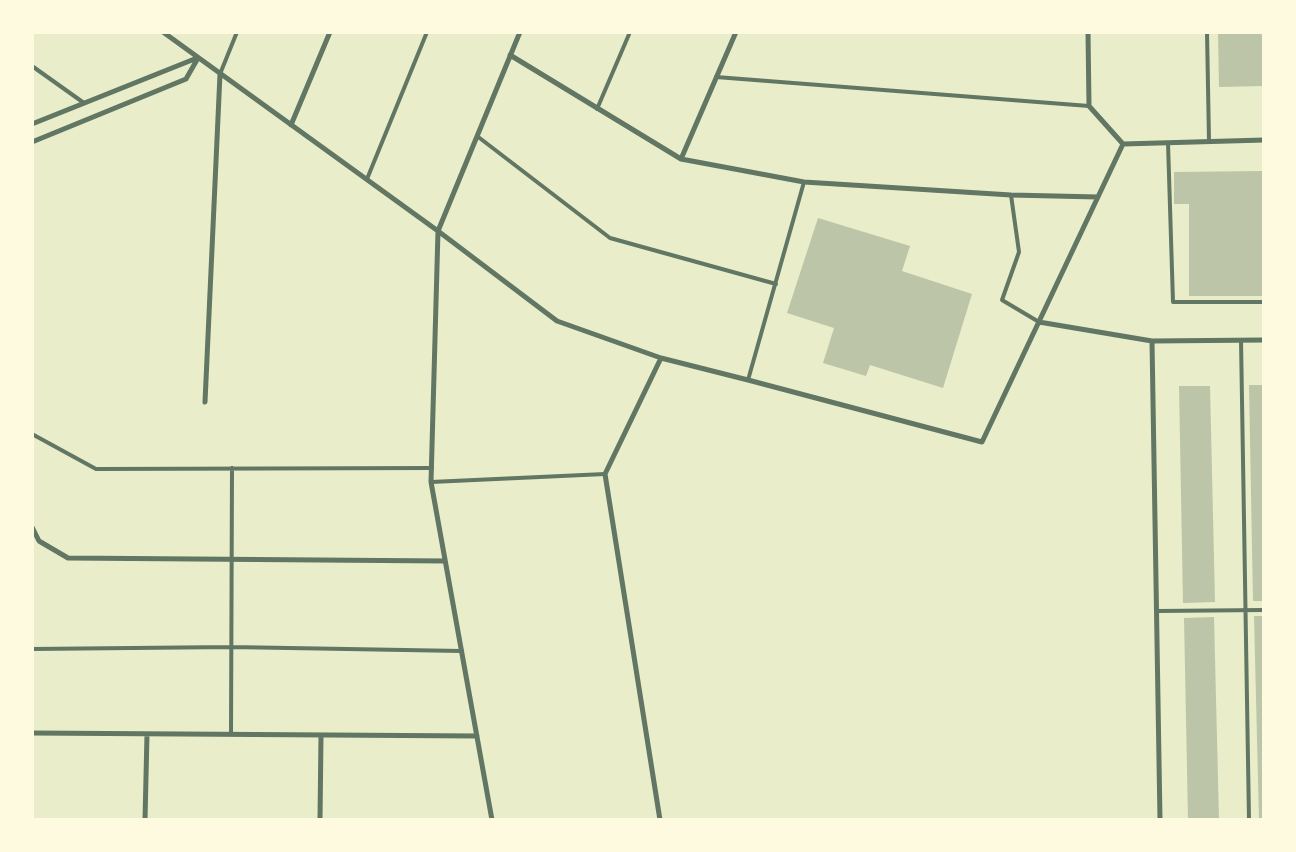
<!DOCTYPE html>
<style>
body{margin:0}
#map{position:relative;width:1296px;height:852px;overflow:hidden;background:#e9edc9;font-family:"Libre Baskerville",serif}
canvas{display:block}
.frame{position:absolute;inset:0;border:34px solid #fefae0;pointer-events:none}
</style>
<div id="map">
<canvas width="1296" height="852"></canvas>
<div class="frame"></div>
</div>
<script>
const context = document.querySelector('canvas').getContext('2d');
context.lineJoin = 'round';
function fillPath(path, color) {
  context.fillStyle = color;
  context.fill(path, 'evenodd');
}
function poly(rows) {
  const path = new Path2D();
  for (const r of rows) {
    path.moveTo(r[0], r[1]);
    for (let i = 2; i < r.length; i += 2) path.lineTo(r[i], r[i + 1]);
  }
  return path;
}
function trace(path, color, width, dash) {
  context.strokeStyle = color;
  context.lineWidth = width;
  context.lineCap = dash ? 'butt' : 'round';
  context.setLineDash(dash || []);
  context.stroke(path);
}
fillPath(poly([
 [1218,32,1264,32,1264,86,1219,87],
 [1264,171,1264,296,1189,296,1189,204,1174,204,1174,172],
 [818,218,910,246,902,271,972,294,943,388,870,365,866,376,823,363,834,328,787,313],
 [1249,385,1264,385,1264,601,1253,601],
 [1179,386,1210,386,1215,602,1183,603],
 [1254,616,1264,616,1264,820,1259,820],
 [1214,617,1219,820,1188,820,1184,618]
]), '#bcc5a7');
trace(poly([
 [1207,32,1209,141],
 [32,66,84,103],
 [220,74,237,32],
 [716,77,1089,106],
 [597,109,630,32],
 [477,136,610,238,776,284],
 [1168,143,1173,302,1264,302],
 [367,179,427,32],
 [1011,195,1019,252,1002,300,1039,322],
 [1241,340,1249,820],
 [748,380,804,182],
 [32,434,96,469,432,468],
 [431,482,605,474],
 [1157,611,1264,610],
 [32,649,231,647,462,651],
 [231,734,232,468]
]), '#617663', 4);
trace(poly([
 [163,32,438,231,557,321,661,358,748,380,982,442,1123,144],
 [1088,32,1089,106,1123,144],
 [510,55,681,159,804,182,1011,195,1098,197],
 [32,124,197,58],
 [291,125,330,32],
 [32,142,186,79,198,58],
 [1123,144,1264,140],
 [681,159,736,32],
 [1039,322,1152,341,1264,340],
 [1152,341,1160,820],
 [205,402,220,74],
 [32,527,39,541,68,558,445,561],
 [32,733,477,736],
 [145,820,147,734],
 [320,820,321,735],
 [492,820,431,482,438,231,520,32],
 [660,820,605,474,661,358]
]), '#617663', 5);
</script>
